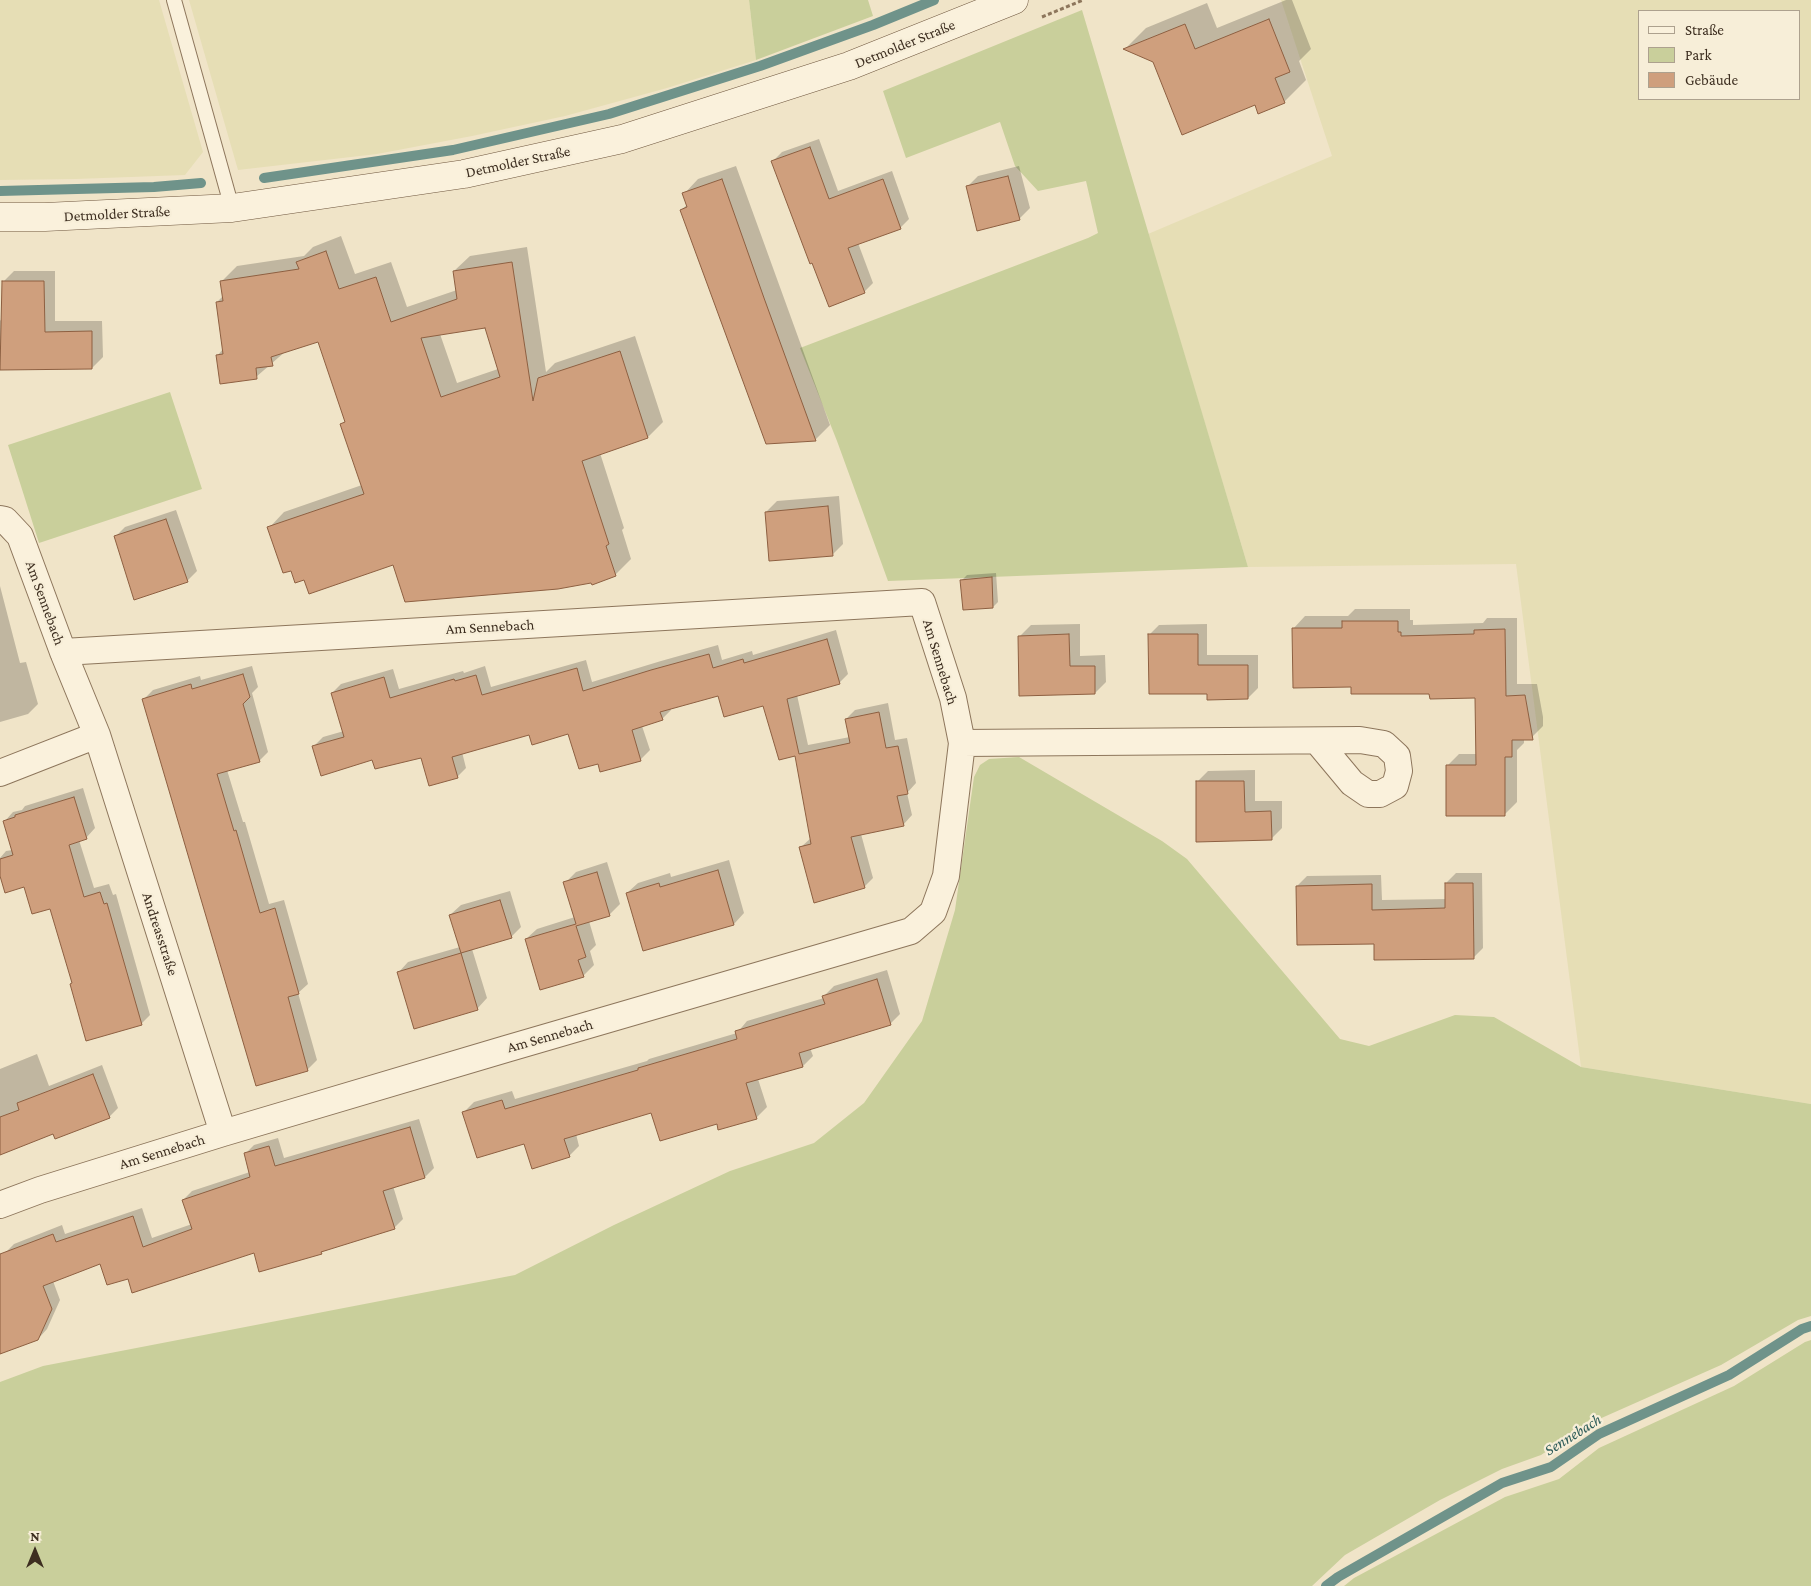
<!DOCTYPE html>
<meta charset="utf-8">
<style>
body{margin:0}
#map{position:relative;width:1811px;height:1586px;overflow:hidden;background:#f0e4c8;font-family:"Crimson Pro",serif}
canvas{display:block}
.legend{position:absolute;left:1638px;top:10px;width:162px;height:90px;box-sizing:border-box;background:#f7eed8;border:1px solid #ada18e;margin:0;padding:6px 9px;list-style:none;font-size:15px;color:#3d2e20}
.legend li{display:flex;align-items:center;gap:10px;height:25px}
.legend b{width:25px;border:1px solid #ada18e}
.north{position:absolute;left:10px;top:1526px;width:50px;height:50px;-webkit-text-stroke:4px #f7eed8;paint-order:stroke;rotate:0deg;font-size:14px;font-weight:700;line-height:20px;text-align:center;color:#3d2e20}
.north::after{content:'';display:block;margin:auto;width:18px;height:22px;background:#3d2e20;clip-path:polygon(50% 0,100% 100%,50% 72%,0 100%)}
</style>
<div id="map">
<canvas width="1811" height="1586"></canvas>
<ul class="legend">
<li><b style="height:6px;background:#faf1dc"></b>Straße</li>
<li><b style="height:14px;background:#c9cf9b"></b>Park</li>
<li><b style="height:14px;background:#cf9f7d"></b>Gebäude</li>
</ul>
<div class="north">N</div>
</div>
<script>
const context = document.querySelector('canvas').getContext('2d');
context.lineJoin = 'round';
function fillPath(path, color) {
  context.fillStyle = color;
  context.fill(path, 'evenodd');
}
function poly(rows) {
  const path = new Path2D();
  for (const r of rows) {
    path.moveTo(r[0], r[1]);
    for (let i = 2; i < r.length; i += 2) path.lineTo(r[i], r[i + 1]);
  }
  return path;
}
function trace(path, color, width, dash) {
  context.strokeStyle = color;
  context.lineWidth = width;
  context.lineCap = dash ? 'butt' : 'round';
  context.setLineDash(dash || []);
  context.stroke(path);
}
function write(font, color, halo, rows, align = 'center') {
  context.font = font + ' "Crimson Pro",serif';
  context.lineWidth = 4.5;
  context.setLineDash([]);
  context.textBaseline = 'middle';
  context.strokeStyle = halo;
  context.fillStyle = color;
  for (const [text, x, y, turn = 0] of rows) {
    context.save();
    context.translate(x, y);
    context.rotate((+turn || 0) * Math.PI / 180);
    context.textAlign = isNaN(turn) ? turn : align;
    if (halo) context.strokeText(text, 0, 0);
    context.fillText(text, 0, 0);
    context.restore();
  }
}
fillPath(poly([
 [0,0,159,0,203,152,185,175,76,179,0,180],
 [189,0,749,0,756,60,667,88,565,116,472,136,377,154,238,170],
 [1281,0,1811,0,1811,1104,1581,1067,1516,564,1248,567,1148,234,1332,156],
 [1640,11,1800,11,1800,99,1640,99]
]), '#e6deb5');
fillPath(poly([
 [749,0,868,0,873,16,756,60],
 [1082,10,1248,567,888,581,837,441,800,348,1088,238,1098,233,1086,181,1038,191,1015,166,1000,122,906,158,883,91],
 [170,392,202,489,39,543,8,445],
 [1019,757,1162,841,1187,859,1340,1039,1369,1046,1455,1015,1494,1017,1581,1067,1811,1104,1811,1316,1798,1320,1721,1365,1588,1424,1541,1455,1502,1469,1440,1500,1345,1555,1312,1586,0,1586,0,1382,43,1366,515,1275,614,1225,730,1171,814,1143,864,1103,922,1021,955,910,974,777,980,765,989,759],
 [1811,1340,1811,1586,1344,1586,1354,1578,1505,1497,1559,1479,1599,1448,1734,1386,1805,1342]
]), '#c9cf9b');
fillPath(poly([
 [1286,0,1292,0,1311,49,1299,61,1306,80,1284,102,1255,103,1125,49,1146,28,1207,3,1217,28],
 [819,139,838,191,892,171,909,219,900,228,858,243,873,283,864,292,773,161,782,152],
 [736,166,830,425,816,439,767,443,681,210,688,204,684,194,698,179],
 [1019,166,1030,208,1019,219,967,187,978,176],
 [341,236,355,274,391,262,407,307,457,290,454,271,470,256,527,247,546,372,555,363,635,336,663,422,648,437,600,453,624,528,622,530,631,559,615,575,592,581,394,564,305,578,291,569,269,528,284,512,362,485,342,424,346,421,319,340,286,351,256,377,217,356,223,349,217,302,224,295,222,281,237,266,304,256,313,247],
 [486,326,498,369,457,383,440,334],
 [14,271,55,271,55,321,102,321,103,357,92,368,0,369,0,321,3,317,3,282],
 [839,496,843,544,832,555,766,512,777,501],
 [176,510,197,571,187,581,115,537,125,527],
 [996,573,998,602,993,607,962,580,967,575],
 [0,586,20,663,26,662,38,704,28,714,0,722],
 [1355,609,1410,609,1410,620,1413,620,1413,625,1483,623,1487,618,1517,618,1517,684,1537,684,1543,717,1543,726,1531,738,1524,738,1524,743,1517,750,1517,802,1505,814,1447,766,1459,754,1477,754,1476,697,1352,686,1293,629,1305,616,1348,616],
 [1080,624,1080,656,1105,655,1106,682,1095,693,1020,636,1031,625],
 [1207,624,1207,655,1258,655,1258,688,1248,698,1149,635,1159,625],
 [836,630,848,674,839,683,797,695,808,745,850,737,846,719,855,710,888,703,895,740,907,738,916,783,907,793,912,815,903,825,861,834,873,878,864,887,801,847,811,838,796,754,764,704,719,694,671,708,671,710,662,719,642,726,650,750,640,760,599,762,569,733,529,733,462,752,466,768,457,777,422,757,373,759,314,746,323,737,344,731,332,693,341,684,393,669,399,689,463,671,464,673,485,666,491,687,586,660,592,682,661,661,718,645,722,660,752,651,753,655],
 [252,666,258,687,252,693,268,752,259,761,227,770,243,822,245,822,269,904,284,900,308,984,298,993,317,1060,308,1069,257,1085,143,700,153,690,200,676,201,680],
 [1255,770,1255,801,1282,801,1282,828,1271,839,1197,782,1208,771],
 [83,788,95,828,86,838,79,840,94,888,109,884,113,895,116,894,150,1015,141,1024,73,983,51,907,25,886,0,871,0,858,6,851,13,850,4,822,13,812,22,810,25,806],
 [729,860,744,913,734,924,627,893,638,883,670,873,671,877],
 [607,862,620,904,609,915,589,921,596,945,590,951,594,965,583,976,526,939,537,929,575,917,565,883,576,872],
 [1456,873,1482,873,1483,948,1473,958,1375,943,1297,886,1307,876,1381,875,1382,900,1447,899,1446,883],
 [510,891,521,927,511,937,472,949,487,998,477,1009,398,973,408,962,460,947,450,915,461,905],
 [887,970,900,1014,890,1024,810,1048,813,1056,803,1066,758,1079,767,1107,757,1117,717,1122,652,1111,576,1134,579,1146,569,1156,525,1143,464,1112,474,1102,512,1091,515,1099,647,1061,649,1059,737,1033,747,1021,824,998,824,996,834,986],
 [37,1054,49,1086,102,1065,118,1108,109,1117,54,1132,0,1153,0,1069],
 [419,1119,434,1168,425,1177,393,1186,403,1219,394,1228,325,1249,321,1253,254,1251,101,1262,53,1281,60,1300,47,1329,38,1339,0,1352,0,1282,5,1253,14,1244,62,1225,65,1234,142,1208,152,1238,192,1224,183,1200,192,1191,250,1172,245,1154,254,1145,278,1138,284,1158]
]), '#0003');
trace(poly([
 [264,178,453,150,609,114,760,66,873,25,934,0],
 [0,191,154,187,201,183],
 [1326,1586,1338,1577,1502,1483,1551,1467,1599,1434,1729,1375,1802,1329,1811,1326]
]), '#6f938a', 10);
const building = poly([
 [1269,19,1290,72,1275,78,1285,103,1258,114,1255,105,1182,135,1153,62,1123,49,1185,24,1195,49,1269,19],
 [810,147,829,199,883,179,901,229,848,248,865,293,829,307,812,263,810,264,771,161,810,147],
 [1008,176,1020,220,977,231,966,186,1008,176],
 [722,179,764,298,816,441,766,444,680,210,687,207,682,193,722,179],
 [326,251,339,289,376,277,391,322,457,299,453,271,512,262,533,401,538,378,620,351,648,438,582,461,609,544,606,546,616,576,592,585,591,583,558,589,405,602,393,565,309,594,304,580,295,583,291,571,283,573,267,527,364,494,340,424,345,422,318,342,271,357,273,366,256,368,257,379,220,384,216,355,223,354,216,302,223,301,220,281,299,269,296,262,326,251],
 [485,328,500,377,441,397,421,338,485,328],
 [2,281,44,281,45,332,92,331,92,369,0,370,2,281],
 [828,506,833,556,769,561,765,512,828,506],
 [166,519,188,582,134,600,114,536,166,519],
 [992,577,993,608,963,610,960,580,992,577],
 [1342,621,1398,621,1398,632,1401,632,1401,636,1474,634,1474,630,1505,629,1506,696,1525,695,1533,740,1512,740,1512,757,1505,757,1505,816,1446,816,1446,765,1476,765,1475,698,1430,699,1429,694,1351,694,1351,687,1293,688,1292,628,1342,628,1342,621],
 [1069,634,1070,666,1095,666,1095,694,1019,696,1018,636,1069,634],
 [1148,634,1198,634,1198,665,1248,665,1248,699,1207,700,1207,694,1149,694,1148,634],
 [827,639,840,684,787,699,799,754,850,743,845,719,879,712,886,748,898,746,908,794,897,796,904,826,851,837,865,888,814,903,799,847,811,844,795,756,779,760,763,706,724,717,718,696,660,712,663,720,632,730,641,761,600,772,598,764,579,769,568,734,532,745,529,735,452,757,458,778,429,786,421,758,375,769,372,760,321,776,312,746,344,737,331,693,384,677,390,698,454,679,455,681,476,675,482,695,577,668,583,691,651,670,709,654,713,668,743,659,744,663,827,639],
 [243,674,250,697,243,704,260,762,217,774,234,831,236,830,260,913,275,908,299,994,288,997,308,1071,256,1086,142,699,191,684,192,689,243,674],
 [1196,781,1244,781,1245,812,1271,811,1272,840,1196,842,1196,781],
 [74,797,87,839,69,845,84,897,100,892,104,904,107,903,142,1025,86,1041,70,984,72,983,50,909,32,914,24,887,5,893,0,876,0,859,13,855,3,821,15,817,15,815,74,797],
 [718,870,734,925,643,951,626,893,659,883,660,887,718,870],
 [597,872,610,916,576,926,586,957,578,960,584,977,540,990,525,939,576,924,563,882,597,872],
 [1445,883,1473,883,1474,959,1374,960,1374,944,1297,945,1296,886,1372,884,1372,910,1445,908,1445,883],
 [500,900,512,938,461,953,478,1010,414,1029,397,972,461,953,449,915,500,900],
 [877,979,891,1025,799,1053,803,1067,746,1083,757,1119,718,1130,717,1124,660,1141,651,1113,564,1139,570,1157,532,1169,524,1144,477,1158,462,1112,502,1100,505,1109,638,1070,638,1068,737,1039,735,1031,825,1004,822,996,877,979],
 [93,1074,110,1118,55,1139,53,1134,0,1155,0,1117,19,1110,17,1103,93,1074],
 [410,1127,425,1178,383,1191,395,1229,321,1252,322,1254,259,1272,254,1253,132,1293,128,1279,107,1285,100,1264,43,1286,52,1309,38,1340,0,1354,0,1254,53,1234,56,1242,133,1216,143,1247,192,1229,182,1200,250,1177,244,1153,269,1146,275,1166,410,1127]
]);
fillPath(building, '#cf9f7d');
trace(building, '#8d5f41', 1);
const service = poly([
 [174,0,232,208]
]);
const minor = poly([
 [0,519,5,520,20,536,63,652,97,735,223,1133],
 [962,743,1360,740,1384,744,1397,756,1399,771,1395,786,1380,794,1368,794,1352,783,1317,741],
 [0,773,97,735],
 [0,1205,40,1190,223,1133,506,1049,911,931,933,912,946,876,962,743,953,698,922,602,63,652]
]);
const secondary = poly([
 [0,217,45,217,232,208,464,174,622,139,849,66,1014,0]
]);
trace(service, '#8d765c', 16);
trace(minor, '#8d765c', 28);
trace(secondary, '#6f573f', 29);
trace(poly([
 [1042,17,1083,0]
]), '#8d765c', 3, [4, 2.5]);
trace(service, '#faf1dc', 14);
trace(minor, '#faf1dc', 26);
trace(secondary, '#faf1dc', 28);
write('15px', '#3d2e20', '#f7eed8', [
 ["Detmolder Straße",905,44,-22],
 ["Detmolder Straße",518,162,-12],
 ["Detmolder Straße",117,214,-3],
 ["Am Sennebach",45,603,70],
 ["Am Sennebach",490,627,-3],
 ["Am Sennebach",940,662,73],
 ["Andreasstraße",160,934,72],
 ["Am Sennebach",550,1036,-16],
 ["Am Sennebach",162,1152,-17]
]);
write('italic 16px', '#2f5d5a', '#f7eed8', [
 ["Sennebach",1573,1435,-32]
]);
</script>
